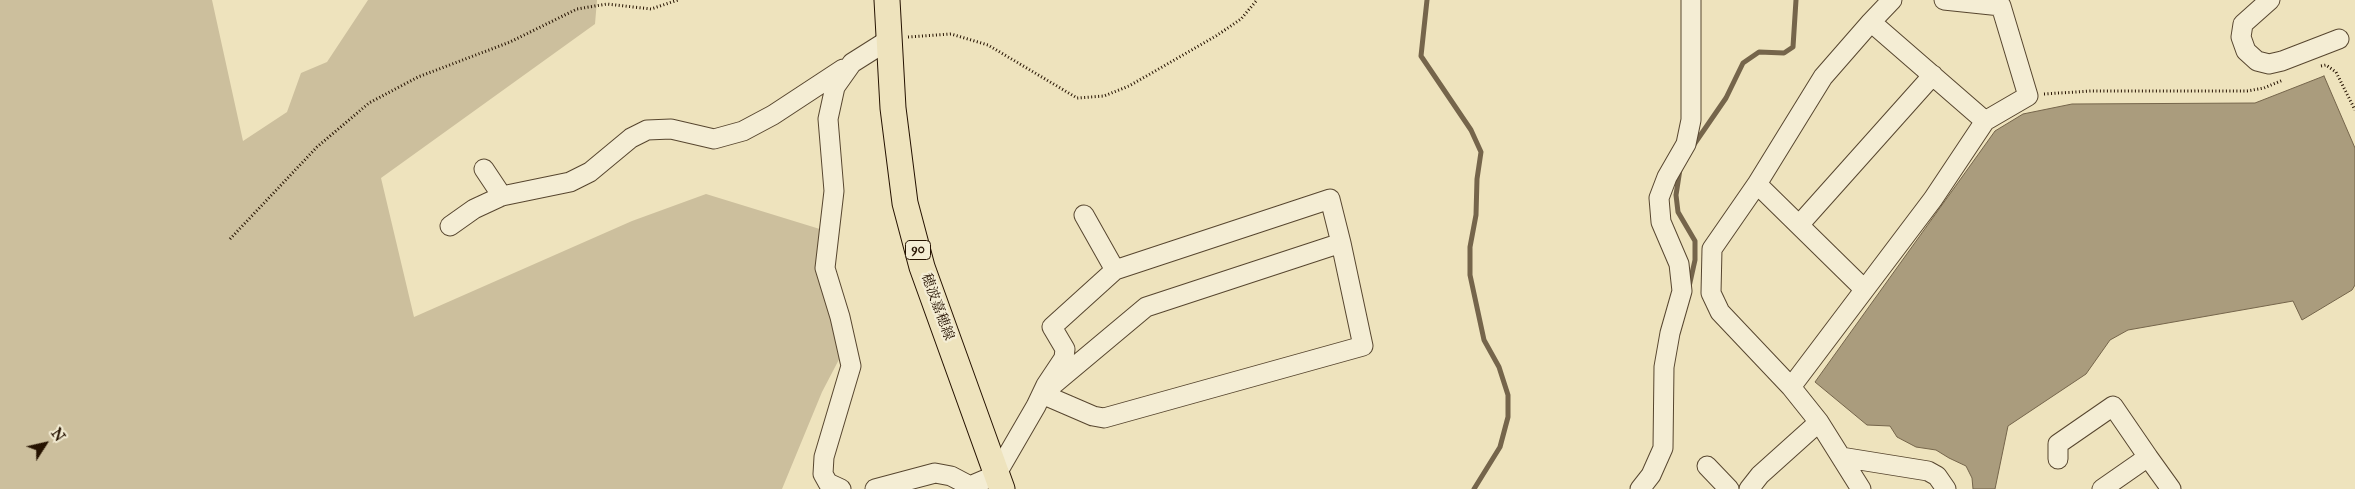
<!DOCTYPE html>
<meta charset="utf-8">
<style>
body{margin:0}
#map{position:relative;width:2355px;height:489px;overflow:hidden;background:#eee3bd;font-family:"IM FELL Great Primer",serif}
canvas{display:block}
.north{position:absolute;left:20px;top:419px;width:50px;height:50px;-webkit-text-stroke:4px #f4edd4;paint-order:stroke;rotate:55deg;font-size:14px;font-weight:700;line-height:20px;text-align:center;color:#251200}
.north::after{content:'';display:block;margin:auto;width:18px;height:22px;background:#251200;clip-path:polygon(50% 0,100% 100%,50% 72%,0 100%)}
</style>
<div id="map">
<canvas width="2355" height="489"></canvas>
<div class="north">N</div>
</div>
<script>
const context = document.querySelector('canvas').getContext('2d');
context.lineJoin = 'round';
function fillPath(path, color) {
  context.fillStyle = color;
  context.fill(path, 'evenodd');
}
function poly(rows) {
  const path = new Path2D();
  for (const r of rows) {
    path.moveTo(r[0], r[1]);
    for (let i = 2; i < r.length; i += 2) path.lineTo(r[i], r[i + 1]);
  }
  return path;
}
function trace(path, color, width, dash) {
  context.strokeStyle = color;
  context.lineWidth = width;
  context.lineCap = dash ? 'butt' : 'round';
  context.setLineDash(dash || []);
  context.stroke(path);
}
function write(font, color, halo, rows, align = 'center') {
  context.font = font + ' "IM FELL Great Primer","Noto Serif JP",serif';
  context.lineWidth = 4.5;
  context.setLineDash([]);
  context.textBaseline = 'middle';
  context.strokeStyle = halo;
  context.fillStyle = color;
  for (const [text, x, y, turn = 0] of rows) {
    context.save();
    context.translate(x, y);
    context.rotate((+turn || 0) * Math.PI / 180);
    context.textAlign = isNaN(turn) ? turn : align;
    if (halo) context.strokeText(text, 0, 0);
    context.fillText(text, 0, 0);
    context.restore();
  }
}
fillPath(poly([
 [0,0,212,0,243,141,287,112,301,73,327,62,368,0,597,0,595,24,381,178,414,317,632,221,706,194,823,230,846,346,822,392,782,489,0,489]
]), '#ccbf9d');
const water = poly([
 [2324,76,2355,148,2355,285,2352,290,2302,320,2293,301,2128,330,2110,340,2086,374,2008,426,1995,489,1973,489,1972,478,1966,466,1949,458,1936,450,1916,447,1897,437,1890,426,1867,425,1815,382,1995,131,2023,114,2072,104,2255,103,2324,76]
]);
fillPath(water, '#aa9c7d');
trace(water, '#75654b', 1);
trace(poly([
 [1427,0,1421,56,1471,130,1481,152,1477,179,1476,215,1470,247,1470,275,1484,340,1499,367,1508,395,1508,417,1500,447,1474,489],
 [1693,146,1726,98,1743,63,1759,52,1784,53,1793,47,1796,0],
 [1680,169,1676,195,1678,212,1695,241,1695,260,1689,287]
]), '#75654b', 5);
const minor = poly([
 [2270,0,2243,24,2241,37,2246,51,2257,61,2269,64,2282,61,2339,39],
 [1871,22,1892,0],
 [484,169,502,196],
 [1757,184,1712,249,1711,293,1720,312,1791,387],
 [1084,215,1115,270],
 [1799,225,1933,75],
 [450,226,474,209,502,196,570,182,590,172,631,138,647,130,671,129,714,139,743,131,773,115,843,69],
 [1864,289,1757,184,1823,77,1871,22,1985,121],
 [1841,457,1928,471,1937,476,1946,489],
 [2058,459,2058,444,2113,406,2148,457],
 [1707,466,1729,489],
 [841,489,828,483,823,474,824,457,851,366,840,317,825,268,834,191,828,119,835,87,852,63,890,39],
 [875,489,935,473,951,476,970,486,996,475,1036,406,1046,385,1064,358,1065,349,1052,327,1115,270,1330,199,1341,243,1363,346,1104,418,1093,416,1042,394,1146,307,1341,243],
 [1640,489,1651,475,1663,448,1664,367,1670,333,1682,291,1679,264,1661,222,1659,198,1667,177,1686,144,1691,120,1691,0],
 [1749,489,1760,475,1819,422],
 [1861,489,1819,422,1791,387,1933,199,1985,121,2028,96,2001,6,1944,0],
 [2102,489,2148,457,2171,489]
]);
const major = poly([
 [887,0,893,108,905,203,922,267,1002,489]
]);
trace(minor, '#57462f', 21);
trace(major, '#251200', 27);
trace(poly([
 [908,37,951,34,988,45,1077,98,1104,96,1129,86,1216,36,1241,19,1257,0],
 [2321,66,2326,65,2336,72,2355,110],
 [2044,94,2091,91,2247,91,2264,88,2283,80],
 [230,239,317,147,369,103,418,77,510,42,577,9,607,4,651,9,678,0]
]), '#251200', 3, [1, 2.5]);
trace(minor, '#f4edd4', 19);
trace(major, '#eee3bd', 25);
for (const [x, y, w] of [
 [918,250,25]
]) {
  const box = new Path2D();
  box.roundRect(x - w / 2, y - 9.5, w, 19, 4);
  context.fillStyle = '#f4edd4';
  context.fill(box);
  trace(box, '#251200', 1);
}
write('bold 12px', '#251200', null, [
 ["90",918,250]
]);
write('14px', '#251200', '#f4edd4', [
 ["穂波嘉穂線",937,307,70]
]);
</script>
